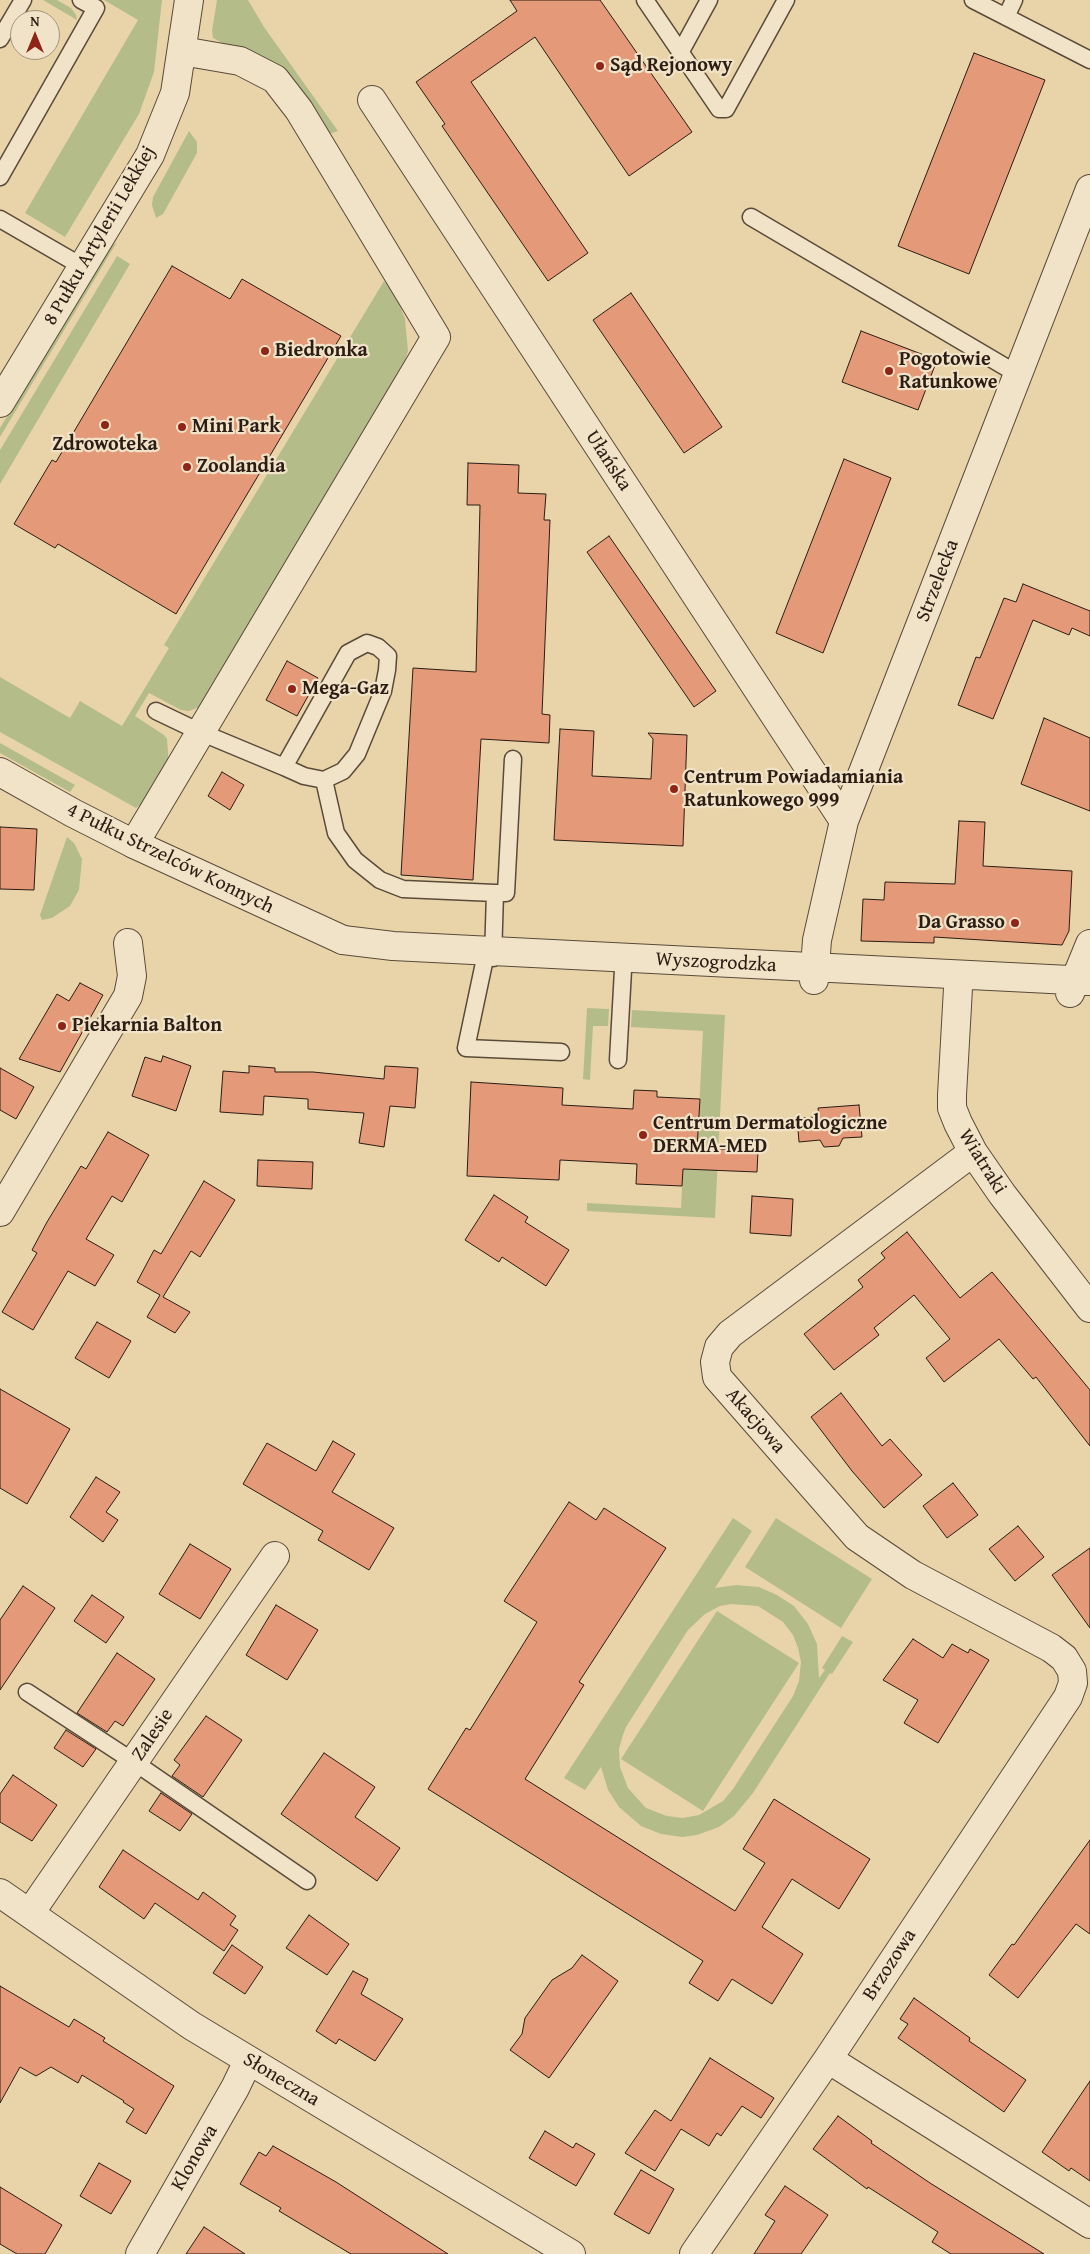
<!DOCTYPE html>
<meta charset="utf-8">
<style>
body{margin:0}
#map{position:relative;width:1090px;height:2254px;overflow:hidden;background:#e9d4a9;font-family:"Gentium Book Plus",serif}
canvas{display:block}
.north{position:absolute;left:10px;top:10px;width:50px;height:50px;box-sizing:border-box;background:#f1e3c7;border:1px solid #a2937f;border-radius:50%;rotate:0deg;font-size:14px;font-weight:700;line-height:20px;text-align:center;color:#2b1c14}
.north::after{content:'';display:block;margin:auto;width:18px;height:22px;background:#8f2418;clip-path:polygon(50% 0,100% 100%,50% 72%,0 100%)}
</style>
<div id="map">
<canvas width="1090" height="2254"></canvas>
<div class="north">N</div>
</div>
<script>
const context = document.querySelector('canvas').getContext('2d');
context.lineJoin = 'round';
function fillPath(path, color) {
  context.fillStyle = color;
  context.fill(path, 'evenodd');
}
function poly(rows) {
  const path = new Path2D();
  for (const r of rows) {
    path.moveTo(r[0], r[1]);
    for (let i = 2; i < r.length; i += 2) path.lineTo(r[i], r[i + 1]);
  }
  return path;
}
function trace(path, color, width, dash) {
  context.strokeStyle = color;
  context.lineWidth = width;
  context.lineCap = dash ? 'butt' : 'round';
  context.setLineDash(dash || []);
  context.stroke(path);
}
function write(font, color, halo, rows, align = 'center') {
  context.font = font + ' "Gentium Book Plus",serif';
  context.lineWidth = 4.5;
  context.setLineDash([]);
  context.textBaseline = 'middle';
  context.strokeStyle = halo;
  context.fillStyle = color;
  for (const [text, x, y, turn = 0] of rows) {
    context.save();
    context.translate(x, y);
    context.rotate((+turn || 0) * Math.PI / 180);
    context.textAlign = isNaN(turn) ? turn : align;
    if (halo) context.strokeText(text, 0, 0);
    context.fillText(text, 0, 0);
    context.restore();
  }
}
fillPath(poly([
 [43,0,57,0,71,8,76,15,77,20],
 [104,0,162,0,154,72,139,114,65,237,25,213,138,20],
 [217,0,248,0,264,27,338,131,323,136,230,47,213,38,212,31],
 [189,131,197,142,197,153,163,214,156,218,152,205,153,197],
 [117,242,0,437,0,428,108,249],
 [117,256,130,264,0,484,0,450],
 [384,281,396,295,405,319,408,351,403,366,202,706,189,711,181,710,149,693,135,716,164,735,167,739,168,752,168,761,144,802,136,808,0,732,0,677,70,718,80,701,122,726,169,648,164,645],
 [0,743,75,785,70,792,0,753],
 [67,837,74,843,82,859,79,890,70,906,52,918,42,920,40,915],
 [587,1008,609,1009,608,1026,593,1026,590,1080,583,1079],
 [632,1010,725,1015,715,1218,587,1211,587,1203,681,1208,683,1169,696,1169,703,1031,631,1027],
 [733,1518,752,1531,715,1588,736,1585,759,1587,777,1595,794,1606,808,1624,817,1644,819,1678,825,1670,822,1668,842,1636,853,1642,832,1674,830,1673,753,1793,734,1816,719,1827,697,1835,682,1837,661,1834,641,1826,619,1807,608,1790,601,1767,585,1790,564,1778],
 [731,1604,758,1606,783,1622,793,1635,798,1648,801,1662,799,1681,793,1696,733,1789,723,1801,699,1815,683,1818,667,1816,646,1808,628,1788,620,1767,619,1749,623,1735,626,1727,688,1630,705,1614,720,1606],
 [776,1518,872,1579,841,1628,745,1567],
 [717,1611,799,1663,703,1811,621,1759]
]), '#b4bd8a');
const building = poly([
 [510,0,600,0,692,132,629,176,535,37,471,82,588,253,548,281,442,126,445,124,416,82,517,11,510,0],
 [974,53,1045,80,969,274,898,246,974,53],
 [172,266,230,299,242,279,341,336,176,614,58,544,55,548,14,524,52,460,56,462,172,266],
 [631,293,722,427,684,453,593,320,631,293],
 [861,331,937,360,918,410,842,382,861,331],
 [844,459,891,478,823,653,776,633,844,459],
 [468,463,519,465,518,493,546,494,544,520,550,520,542,714,550,715,549,743,481,739,473,880,401,875,413,668,476,672,480,505,467,505,468,463],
 [609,536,716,691,694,707,587,552,609,536],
 [1023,584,1090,611,1090,636,1072,628,1069,635,1033,620,993,719,958,705,976,657,980,658,1004,598,1016,602,1023,584],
 [287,661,318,678,297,716,266,700,287,661],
 [1044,718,1090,738,1090,811,1021,784,1044,718],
 [560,729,594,731,592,776,651,779,653,739,648,733,687,735,683,846,554,840,560,729],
 [222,772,244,785,230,810,208,796,222,772],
 [959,821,985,822,983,866,1072,871,1069,931,1062,945,934,937,934,943,861,941,863,899,884,900,885,882,955,884,959,821],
 [0,827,37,829,34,890,0,889,0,827],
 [80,983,103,995,60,1072,19,1059,57,994,69,1001,80,983],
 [163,1056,191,1066,176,1111,132,1096,145,1057,161,1062,163,1056],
 [249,1066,275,1068,275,1072,313,1072,384,1079,385,1066,418,1068,415,1108,390,1106,384,1147,359,1143,364,1113,308,1109,308,1099,264,1096,263,1115,220,1112,223,1071,249,1073,249,1066],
 [0,1068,34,1087,16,1119,0,1110,0,1068],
 [471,1082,563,1088,562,1105,633,1109,634,1090,657,1091,657,1097,700,1099,697,1148,758,1151,757,1172,683,1169,682,1186,636,1184,637,1164,560,1160,559,1180,467,1176,471,1082],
 [859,1105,862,1137,843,1138,839,1146,824,1147,820,1140,799,1142,797,1118,819,1117,818,1108,859,1105],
 [108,1132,149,1155,122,1202,112,1196,86,1239,114,1255,95,1286,68,1271,33,1330,2,1312,37,1253,32,1250,47,1222,81,1166,86,1169,108,1132],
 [258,1160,313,1162,312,1189,257,1186,258,1160],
 [204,1181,235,1200,200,1257,191,1251,163,1297,190,1312,175,1333,147,1317,160,1295,137,1282,154,1250,161,1254,204,1181],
 [494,1195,528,1217,525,1222,569,1250,546,1286,502,1257,499,1262,465,1240,494,1195],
 [752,1196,793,1199,791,1236,750,1233,752,1196],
 [907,1232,960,1298,992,1272,1090,1390,1090,1446,1036,1377,1033,1379,999,1339,944,1382,926,1358,950,1339,914,1295,874,1328,879,1335,834,1370,804,1334,863,1287,858,1280,885,1258,881,1253,907,1232],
 [97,1322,131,1341,109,1378,75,1358,97,1322],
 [0,1389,70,1429,27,1504,0,1488,0,1389],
 [841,1393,882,1446,890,1439,922,1475,884,1508,852,1471,811,1417,841,1393],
 [333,1441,355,1454,332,1492,394,1528,369,1570,318,1540,323,1531,243,1484,267,1443,316,1471,333,1441],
 [96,1477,120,1492,106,1512,118,1520,103,1542,70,1517,96,1477],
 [953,1483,978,1515,947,1538,923,1506,953,1483],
 [569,1502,596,1520,604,1508,666,1548,579,1682,584,1685,525,1779,735,1911,765,1863,743,1849,774,1799,870,1859,839,1909,792,1879,762,1927,803,1954,772,2004,732,1979,718,2001,689,1983,703,1961,428,1789,466,1728,470,1730,537,1622,504,1601,569,1502],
 [1018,1526,1044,1557,1015,1581,989,1549,1018,1526],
 [190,1544,231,1569,200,1619,159,1594,190,1544],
 [1090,1548,1090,1628,1052,1575,1090,1548],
 [23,1586,55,1608,0,1690,0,1620,23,1586],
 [92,1595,124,1617,106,1643,74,1621,92,1595],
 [276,1605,318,1630,287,1680,246,1655,276,1605],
 [913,1639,943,1658,952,1644,968,1653,970,1649,989,1660,938,1743,904,1723,918,1700,883,1680,913,1639],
 [117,1653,155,1679,123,1726,115,1721,107,1732,77,1713,117,1653],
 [206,1716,242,1740,203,1797,172,1776,180,1765,174,1760,206,1716],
 [66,1730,96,1749,83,1767,54,1748,66,1730],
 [324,1753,375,1787,355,1817,400,1848,377,1881,281,1814,324,1753],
 [13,1775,57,1805,32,1841,0,1822,0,1794,13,1775],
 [161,1793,192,1814,180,1831,149,1811,161,1793],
 [1090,1840,1090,1934,1076,1924,1018,1998,989,1975,1012,1944,1014,1945,1090,1840],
 [123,1850,198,1900,203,1892,236,1916,230,1925,238,1930,224,1951,155,1903,144,1919,99,1887,123,1850],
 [309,1915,349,1944,327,1975,286,1948,309,1915],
 [232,1945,263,1967,245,1994,213,1973,232,1945],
 [582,1955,618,1981,549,2078,510,2050,522,2034,525,2018,552,1980,572,1968,582,1955],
 [353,1971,368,1979,361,1994,403,2019,375,2061,339,2039,336,2044,316,2031,353,1971],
 [0,1986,69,2027,74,2019,105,2038,103,2041,174,2086,146,2134,126,2122,134,2109,123,2102,124,2101,82,2075,78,2083,51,2067,36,2076,20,2067,0,2103,0,1986],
 [914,1998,970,2038,969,2041,1026,2080,1004,2112,898,2038,908,2024,900,2019,914,1998],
 [710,2058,774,2098,761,2118,742,2106,721,2136,717,2133,709,2146,681,2129,655,2171,625,2153,655,2110,671,2121,710,2058],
 [1090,2081,1090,2181,1071,2168,1069,2171,1042,2152,1090,2081],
 [838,2116,872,2141,871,2143,930,2183,1044,2254,951,2254,932,2242,938,2232,868,2187,867,2189,813,2149,838,2116],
 [545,2131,573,2148,576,2143,595,2154,576,2186,529,2158,545,2131],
 [273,2146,336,2182,448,2254,351,2254,279,2211,281,2208,240,2184,259,2152,266,2156,273,2146],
 [99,2163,131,2181,111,2214,80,2196,99,2163],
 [641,2170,674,2189,649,2234,614,2214,641,2170],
 [785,2186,828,2215,801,2254,754,2254,775,2221,765,2215,785,2186],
 [0,2187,62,2225,45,2254,17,2254,0,2244,0,2187],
 [204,2227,245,2254,186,2254,204,2227]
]);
fillPath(building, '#e49979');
trace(building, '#2b1c14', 1);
const service = poly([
 [645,0,719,109,726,109,786,0],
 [973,0,1090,60],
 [1006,17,1014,0],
 [0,39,23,0],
 [680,53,709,0],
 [0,177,96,8,81,0],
 [751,217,1019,375],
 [0,219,83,267],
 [156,711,200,732,284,767,348,653,367,643,378,647,388,656,387,670,383,691,357,754,343,771,324,780,304,776,284,767],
 [324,780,336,833,355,860,380,880,403,889,495,893],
 [493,958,495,893,506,893,513,759],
 [484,963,466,1048,561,1052],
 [618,1060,623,970],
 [27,1692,134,1762,307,1881]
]);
const minor = poly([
 [372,100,844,821],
 [0,403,150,155,175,93,189,0],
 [134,844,436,337,299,110,275,79,240,61,182,51],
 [343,940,393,946,1090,981],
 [814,980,817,940,844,821,1090,189],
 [958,988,952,1095,952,1108,958,1123,973,1152,1002,1194,1090,1308],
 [1070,993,1090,944],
 [0,1212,128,996,132,976,128,943],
 [30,1913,275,1556],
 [828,2059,1090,2224],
 [140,2254,235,2088,248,2061],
 [694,2254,828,2059,1068,1697,1073,1683,1072,1671,1064,1658,1051,1648,913,1575,857,1537,717,1377,715,1362,719,1347,730,1334,973,1152]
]);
const tertiary = poly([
 [0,772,73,813,134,844,343,940],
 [0,1893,192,2026,571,2254]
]);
trace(service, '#5a4a39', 19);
trace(minor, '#5a4a39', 30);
trace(tertiary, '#5a4a39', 30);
trace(service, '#f1e3c7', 16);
trace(minor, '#f1e3c7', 28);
trace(tertiary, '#f1e3c7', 28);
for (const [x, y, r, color] of [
 [600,66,5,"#8f2418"],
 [265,351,5,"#8f2418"],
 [889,371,5,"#8f2418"],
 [105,425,5,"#8f2418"],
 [182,427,5,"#8f2418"],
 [187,467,5,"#8f2418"],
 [292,689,5,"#8f2418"],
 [674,789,5,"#8f2418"],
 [1015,923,5,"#8f2418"],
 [62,1026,5,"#8f2418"],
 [643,1135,5,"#8f2418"]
]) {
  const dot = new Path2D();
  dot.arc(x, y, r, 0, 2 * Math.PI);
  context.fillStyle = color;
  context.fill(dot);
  trace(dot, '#f1e3c7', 2);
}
write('bold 20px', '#2b1c14', '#f1e3c7', [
 ["Sąd Rejonowy",610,66],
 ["Biedronka",275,351],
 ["Pogotowie",899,360],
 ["Ratunkowe",899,383],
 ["Mini Park",192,427],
 ["Zdrowoteka",105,445,"center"],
 ["Zoolandia",197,467],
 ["Mega-Gaz",302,689],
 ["Centrum Powiadamiania",684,778],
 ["Ratunkowego 999",684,801],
 ["Da Grasso",1005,923,"right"],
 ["Piekarnia Balton",72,1026],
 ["Centrum Dermatologiczne",653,1124],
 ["DERMA-MED",653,1147]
], 'left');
write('20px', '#2b1c14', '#f1e3c7', [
 ["8 Pułku Artylerii Lekkiej",100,236,-60],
 ["Ułańska",608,461,57],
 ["Strzelecka",938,581,-69],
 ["4 Pułku Strzelców Konnych",170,859,26],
 ["Wyszogrodzka",716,963,3],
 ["Wiatraki",982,1162,58],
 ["Akacjowa",755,1421,49],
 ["Zalesie",153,1735,-56],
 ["Brzozowa",890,1965,-57],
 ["Słoneczna",281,2080,31],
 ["Klonowa",195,2158,-60]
]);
</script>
